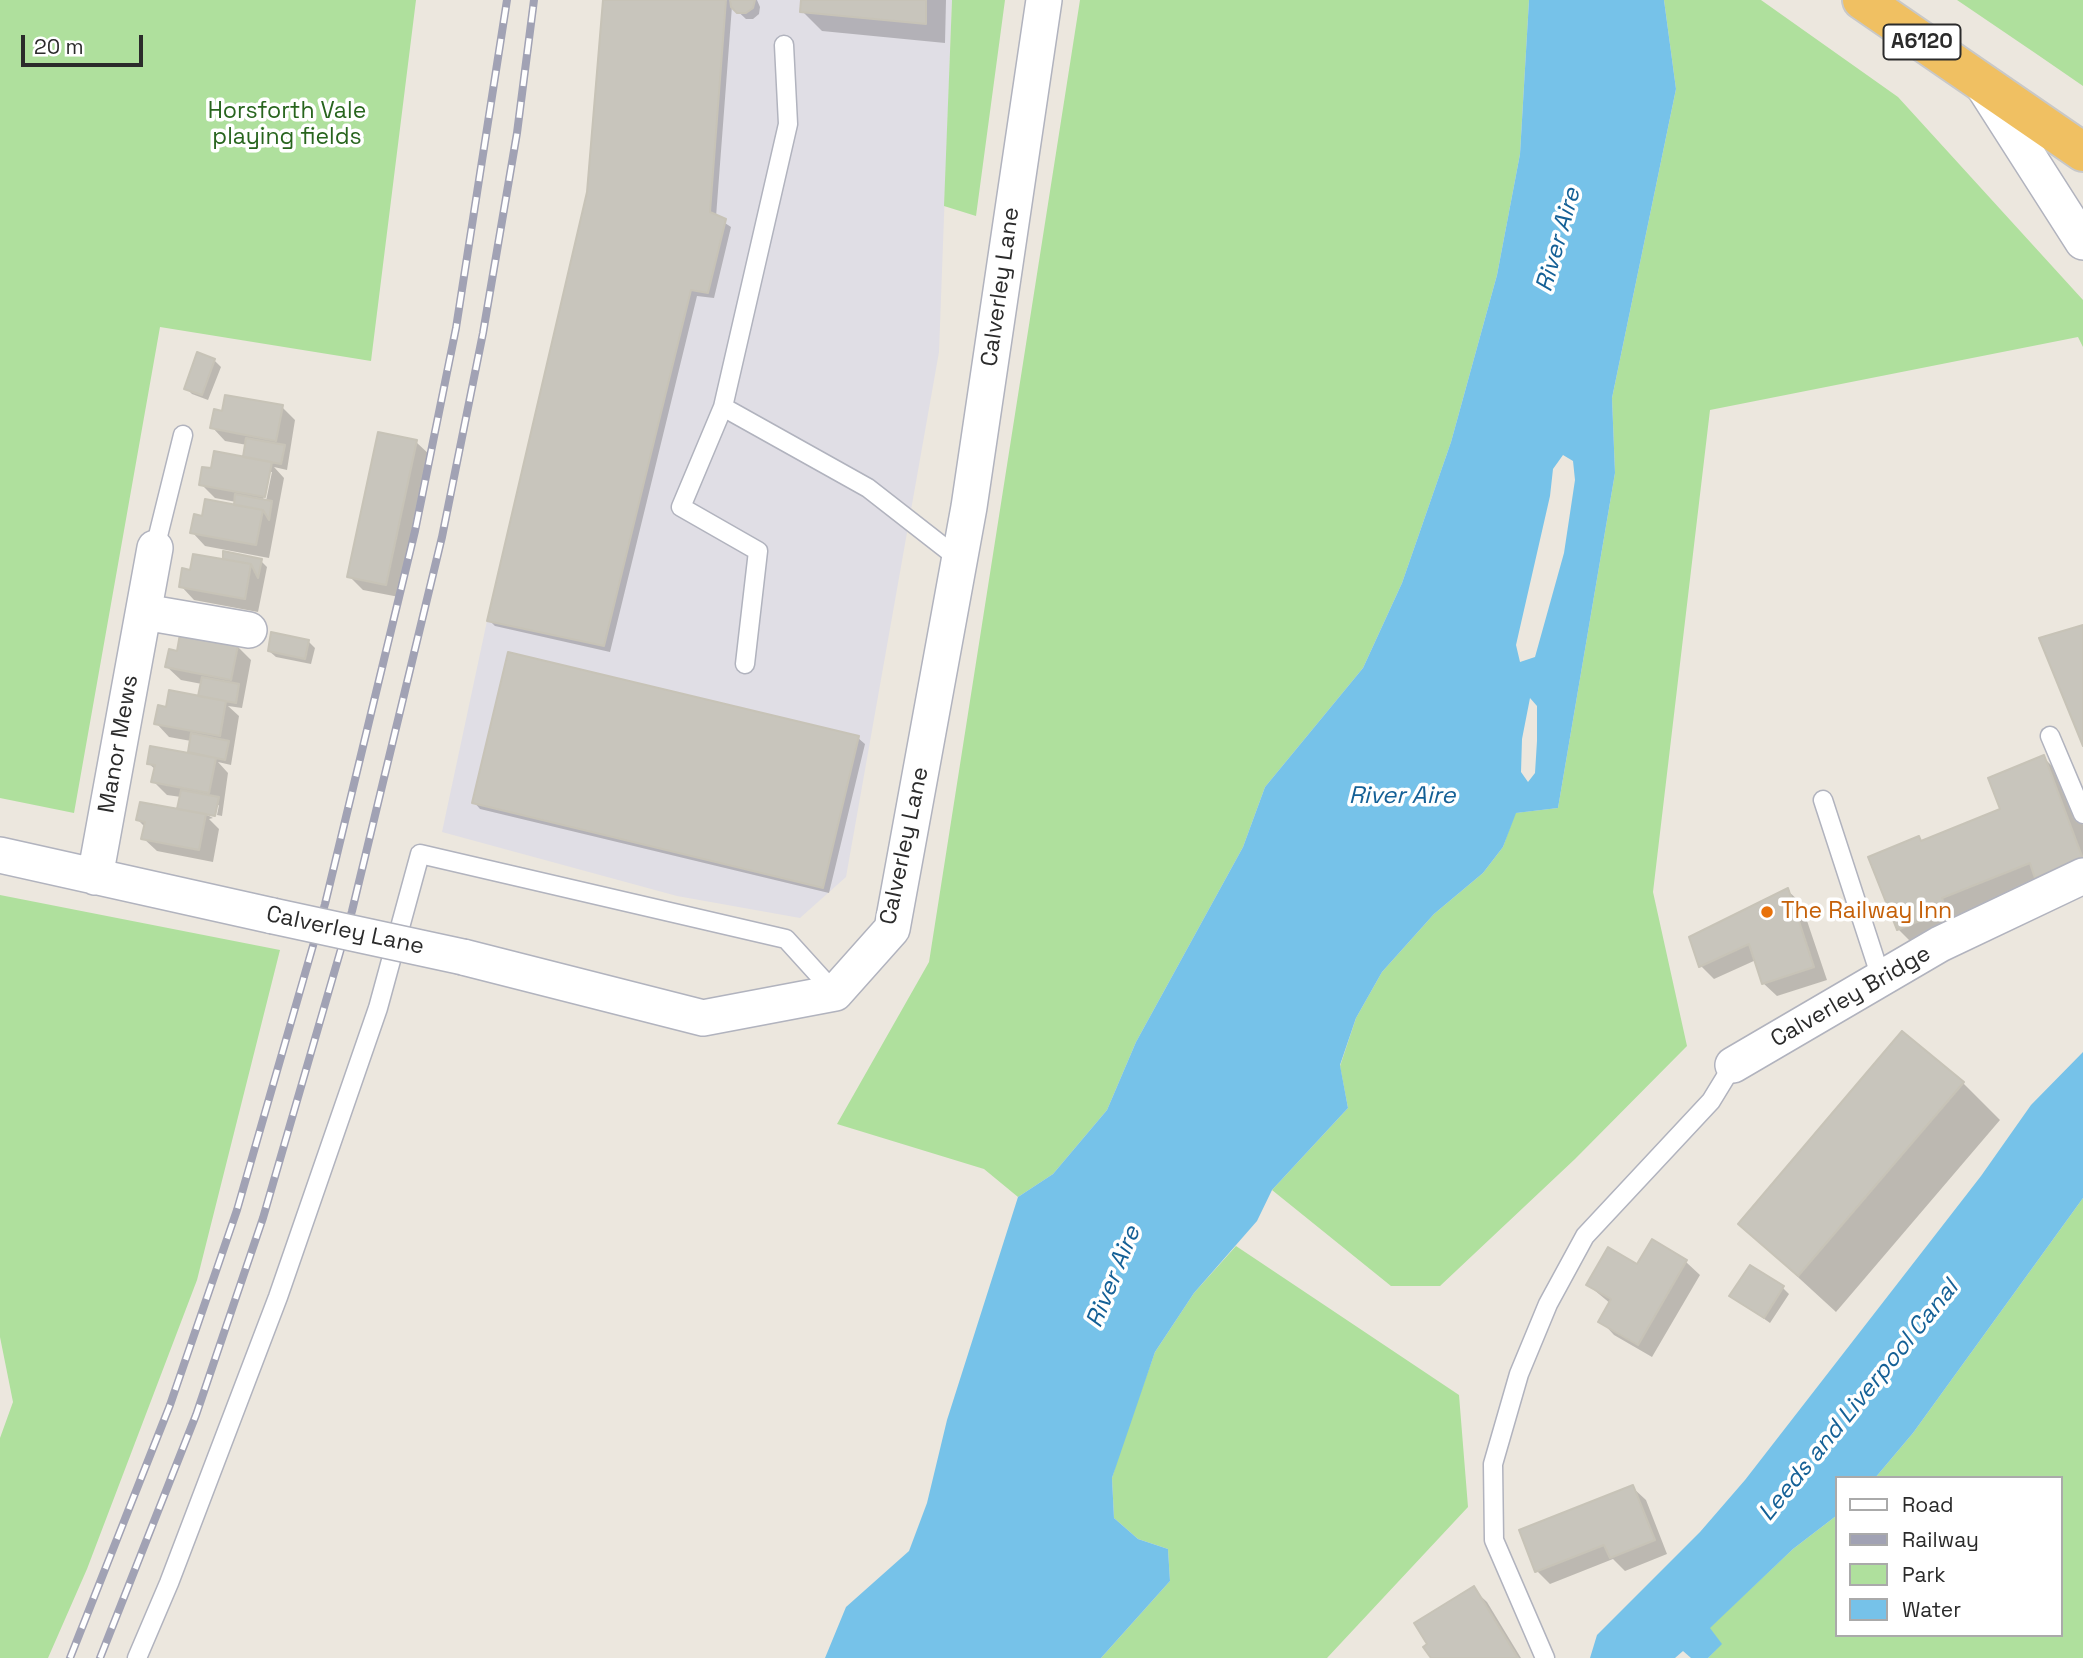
<!DOCTYPE html>
<style>
body{margin:0}
#map{position:relative;width:2083px;height:1658px;overflow:hidden;background:#ece7de;font-family:"Space Grotesk",sans-serif}
canvas{display:block}
.legend{position:absolute;left:1835px;top:1476px;width:228px;height:161px;box-sizing:border-box;background:#fff;border:2px solid #aaa;margin:0;padding:9px 12px;list-style:none;font-size:21px;color:#2b2b2b}
.legend li{display:flex;align-items:center;gap:14px;height:35px}
.legend b{width:35px;border:2px solid #aaa}
.scale{position:absolute;left:21px;top:35px;width:122px;height:32px;box-sizing:border-box;border:4px solid #2b2b2b;border-top:0;padding-left:9px;font-size:21px;line-height:24px;white-space:nowrap;color:#2b2b2b;-webkit-text-stroke:5px #fff;paint-order:stroke}
</style>
<div id="map">
<canvas width="2083" height="1658"></canvas>
<ul class="legend">
<li><b style="height:9px;background:#fff"></b>Road</li>
<li><b style="height:9px;background:#a1a2b4"></b>Railway</li>
<li><b style="height:19px;background:#afe09d"></b>Park</li>
<li><b style="height:19px;background:#76c2e9"></b>Water</li>
</ul>
<div class="scale">20 m</div>
</div>
<script>
const context = document.querySelector('canvas').getContext('2d');
context.lineJoin = 'round';
function fillPath(path, color) {
  context.fillStyle = color;
  context.fill(path, 'evenodd');
}
function poly(rows) {
  const path = new Path2D();
  for (const r of rows) {
    path.moveTo(r[0], r[1]);
    for (let i = 2; i < r.length; i += 2) path.lineTo(r[i], r[i + 1]);
  }
  return path;
}
function trace(path, color, width, dash) {
  context.strokeStyle = color;
  context.lineWidth = width;
  context.lineCap = dash ? 'butt' : 'round';
  context.setLineDash(dash || []);
  context.stroke(path);
}
function write(font, color, halo, rows, align = 'center') {
  context.font = font + ' "Space Grotesk",sans-serif';
  context.lineWidth = 7;
  context.setLineDash([]);
  context.textBaseline = 'middle';
  context.strokeStyle = halo;
  context.fillStyle = color;
  for (const [text, x, y, turn = 0] of rows) {
    context.save();
    context.translate(x, y);
    context.rotate((+turn || 0) * Math.PI / 180);
    context.textAlign = isNaN(turn) ? turn : align;
    if (halo) context.strokeText(text, 0, 0);
    context.fillText(text, 0, 0);
    context.restore();
  }
}
fillPath(poly([
 [603,0,952,0,939,352,846,877,800,918,677,896,442,832,487,621,587,192]
]), '#e0dee5');
fillPath(poly([
 [0,0,416,0,371,361,160,327,74,813,0,798],
 [952,0,1005,0,976,216,944,206],
 [1080,0,1529,0,1520,154,1497,275,1451,442,1402,583,1363,668,1265,787,1243,847,1136,1042,1107,1110,1053,1174,1018,1197,984,1169,837,1124,929,962],
 [1664,0,1761,0,1898,97,2083,300,2083,347,2078,337,1710,410,1653,892,1687,1046,1575,1159,1440,1286,1391,1286,1272,1190,1348,1108,1340,1066,1356,1018,1382,972,1434,914,1483,873,1503,847,1515,813,1558,808,1615,473,1612,398,1676,89],
 [1957,0,2083,0,2083,86,2038,55],
 [0,895,280,950,197,1280,87,1569,48,1658,0,1658,0,1438,13,1402,0,1337],
 [2083,1198,2083,1658,1708,1658,1721,1644,1709,1628,1793,1549,1836,1516,1836,1635,2060,1635,2060,1478,1875,1478,1913,1433],
 [1236,1246,1459,1395,1468,1507,1327,1658,1101,1658,1170,1581,1168,1549,1138,1539,1114,1518,1112,1478,1121,1447,1155,1352,1194,1293]
]), '#afe09d');
fillPath(poly([
 [1529,0,1664,0,1676,89,1612,398,1615,473,1558,808,1516,813,1503,847,1483,873,1434,914,1382,972,1356,1018,1340,1065,1348,1108,1272,1190,1257,1221,1194,1293,1155,1352,1112,1478,1114,1518,1138,1539,1168,1549,1170,1581,1101,1658,825,1658,846,1607,909,1551,927,1503,947,1420,1018,1197,1053,1174,1107,1110,1136,1042,1243,847,1265,787,1363,668,1402,583,1451,442,1497,275,1520,154],
 [1563,455,1573,461,1575,480,1564,553,1535,657,1520,662,1516,645,1550,496,1553,469],
 [1530,698,1537,706,1537,741,1535,773,1528,782,1521,772,1522,739],
 [2083,1052,2083,1198,1913,1433,1875,1478,1836,1478,1836,1516,1793,1549,1710,1628,1722,1644,1708,1658,1691,1658,1683,1651,1675,1658,1590,1658,1597,1635,1700,1532,1745,1480,1981,1176,2031,1105]
]), '#76c2e9');
fillPath(poly([
 [605,0,757,0,760,7,759,14,753,19,746,19,732,6,716,217,731,227,714,298,697,296,610,652,495,626,489,620,589,192],
 [802,0,946,0,945,43,822,31,802,11],
 [214,360,221,367,208,400,192,394,186,388],
 [282,407,295,420,287,470,274,467,284,478,269,558,205,546,192,532,203,518,235,507,236,502,215,498,201,484,212,470,244,459,247,445,225,441,212,427,223,413],
 [268,472,272,472,265,506,262,506],
 [416,442,430,455,399,597,363,590,349,576],
 [224,558,261,561,267,567,258,612,194,600,181,586,192,572,228,562],
 [308,641,315,648,311,664,276,657,269,651],
 [237,646,251,660,242,708,228,706,239,716,231,765,218,762,228,773,222,816,217,815,219,805,201,812,213,818,209,819,219,829,213,862,157,851,143,838,145,827,138,820,183,812,181,797,167,795,153,781,156,770,148,763,193,755,189,752,191,741,169,737,156,723,167,709,199,698,202,684,181,680,167,667,179,653],
 [858,738,865,744,829,893,480,809,474,802],
 [2044,758,2064,778,2083,825,2083,887,1918,949,1898,929,1919,838,1923,842,2003,810],
 [1787,890,1801,903,1827,980,1777,996,1763,983,1756,960,1714,979,1701,966],
 [1963,1083,2000,1120,1836,1312,1740,1224],
 [1653,1242,1686,1262,1700,1275,1652,1357,1614,1335,1601,1321,1611,1304,1588,1285,1638,1266],
 [1783,1288,1789,1294,1770,1323,1732,1296],
 [1632,1487,1646,1500,1667,1554,1625,1571,1613,1559,1550,1584,1537,1571],
 [1473,1589,1487,1602,1521,1658,1433,1658]
]), '#0003');
const building = poly([
 [603,0,726,0,710,212,726,219,708,293,691,290,604,646,487,621,587,192,603,0],
 [730,0,755,0,753,8,746,13,737,13,731,7,730,0],
 [801,0,926,0,926,24,800,12,801,0],
 [197,352,215,359,202,395,184,389,197,352],
 [225,395,283,405,276,441,210,428,214,409,222,411,225,395],
 [378,432,417,440,386,585,347,577,378,432],
 [246,438,285,445,281,464,243,457,246,438],
 [214,451,272,462,265,497,199,485,202,467,211,468,214,451],
 [235,494,272,501,269,520,263,510,234,505,235,494],
 [205,499,263,510,256,545,190,533,194,514,202,516,205,499],
 [223,551,262,559,258,578,251,564,223,559,223,551],
 [193,554,251,564,245,599,179,587,182,568,190,570,193,554],
 [2083,625,2083,746,2039,638,2083,625],
 [271,632,309,640,305,659,268,651,271,632],
 [180,634,238,645,231,680,165,667,169,649,177,651,180,634],
 [508,652,859,736,823,888,472,803,508,652],
 [202,677,239,684,236,703,198,696,202,677],
 [169,690,226,701,220,736,154,724,158,705,166,707,169,690],
 [191,733,229,741,225,760,188,752,191,733],
 [150,746,216,758,209,793,151,782,155,765,147,764,150,746],
 [2044,755,2083,859,2035,878,2030,863,1942,898,1946,910,1897,930,1868,857,1919,836,1921,841,2000,809,1988,778,2044,755],
 [181,790,219,797,215,816,177,809,181,790],
 [140,802,206,814,199,850,141,839,145,822,136,820,140,802],
 [1788,888,1814,967,1762,984,1749,944,1699,967,1689,937,1788,888],
 [1902,1031,1964,1082,1798,1276,1738,1224,1902,1031],
 [1652,1239,1687,1260,1638,1345,1598,1322,1611,1299,1586,1285,1608,1247,1637,1264,1652,1239],
 [1750,1265,1784,1286,1764,1318,1729,1296,1750,1265],
 [1633,1485,1655,1540,1610,1558,1604,1545,1535,1572,1519,1530,1633,1485],
 [1474,1586,1518,1658,1431,1658,1423,1647,1427,1644,1414,1623,1474,1586]
]);
fillPath(building, '#c8c5bc');
trace(building, '#c7c3b7', 2);
const service = poly([
 [784,45,788,124,723,407,868,488,959,559],
 [723,407,681,507,758,551,745,664],
 [155,548,183,435],
 [2050,736,2083,814],
 [1823,800,1882,981],
 [137,1658,169,1583,278,1297,378,1008,420,854,786,939,835,993],
 [1545,1658,1494,1540,1493,1464,1519,1374,1548,1304,1585,1236,1711,1101,1733,1065]
]);
const minor = poly([
 [1982,84,2083,242],
 [144,612,249,630],
 [0,855,273,916],
 [95,877,155,548],
 [463,957,703,1018,835,993,892,929,969,507,1044,0],
 [1733,1065,1940,944,2083,876]
]);
const trunk = poly([
 [1862,0,2083,152]
]);
trace(service, '#b1b3be', 21);
trace(minor, '#b1b3be', 38);
trace(trunk, '#c8c8c8', 42);
trace(service, '#fff', 18);
trace(minor, '#fff', 35);
trace(trunk, '#f0c062', 38);
const rail = poly([
 [70,1658,170,1405,237,1210,325,904,415,531,456,328,507,0],
 [100,1658,196,1415,263,1218,352,911,442,537,483,333,517,133,534,0]
]);
trace(rail, '#a1a2b4', 8);
trace(rail, '#fff', 5, [16]);
const minorBridge = poly([
 [273,916,463,957]
]);
trace(minorBridge, '#b1b3be', 38, []);
trace(minorBridge, '#fff', 35);
for (const [x, y, r, color] of [
 [1767,912,7,"#e8710a"]
]) {
  const dot = new Path2D();
  dot.arc(x, y, r, 0, 2 * Math.PI);
  context.fillStyle = color;
  context.fill(dot);
  trace(dot, '#fff', 2.5);
}
for (const [x, y, w] of [
 [1922,42,77]
]) {
  const box = new Path2D();
  box.roundRect(x - w / 2, y - 17.5, w, 35, 5);
  context.fillStyle = '#fff';
  context.fill(box);
  trace(box, '#2b2b2b', 2);
}
write('bold 21px', '#2b2b2b', null, [
 ["A6120",1922,42]
]);
write('23px', '#28651e', '#fff', [
 ["Horsforth Vale",287,112],
 ["playing fields",287,138]
]);
write('23px', '#2b2b2b', '#fff', [
 ["Calverley Lane",1001,287,-82],
 ["Manor Mews",119,744,-80],
 ["Calverley Lane",905,846,-78],
 ["Calverley Lane",345,931,12],
 ["Calverley Bridge",1851,997,-30]
]);
write('23px', '#c56008', '#fff', [
 ["The Railway Inn",1781,912]
], 'left');
write('italic 24px', '#146096', '#fff', [
 ["River Aire",1559,240,-74],
 ["River Aire",1402,796],
 ["River Aire",1114,1277,-68],
 ["Leeds and Liverpool Canal",1859,1401,-51]
]);
</script>
